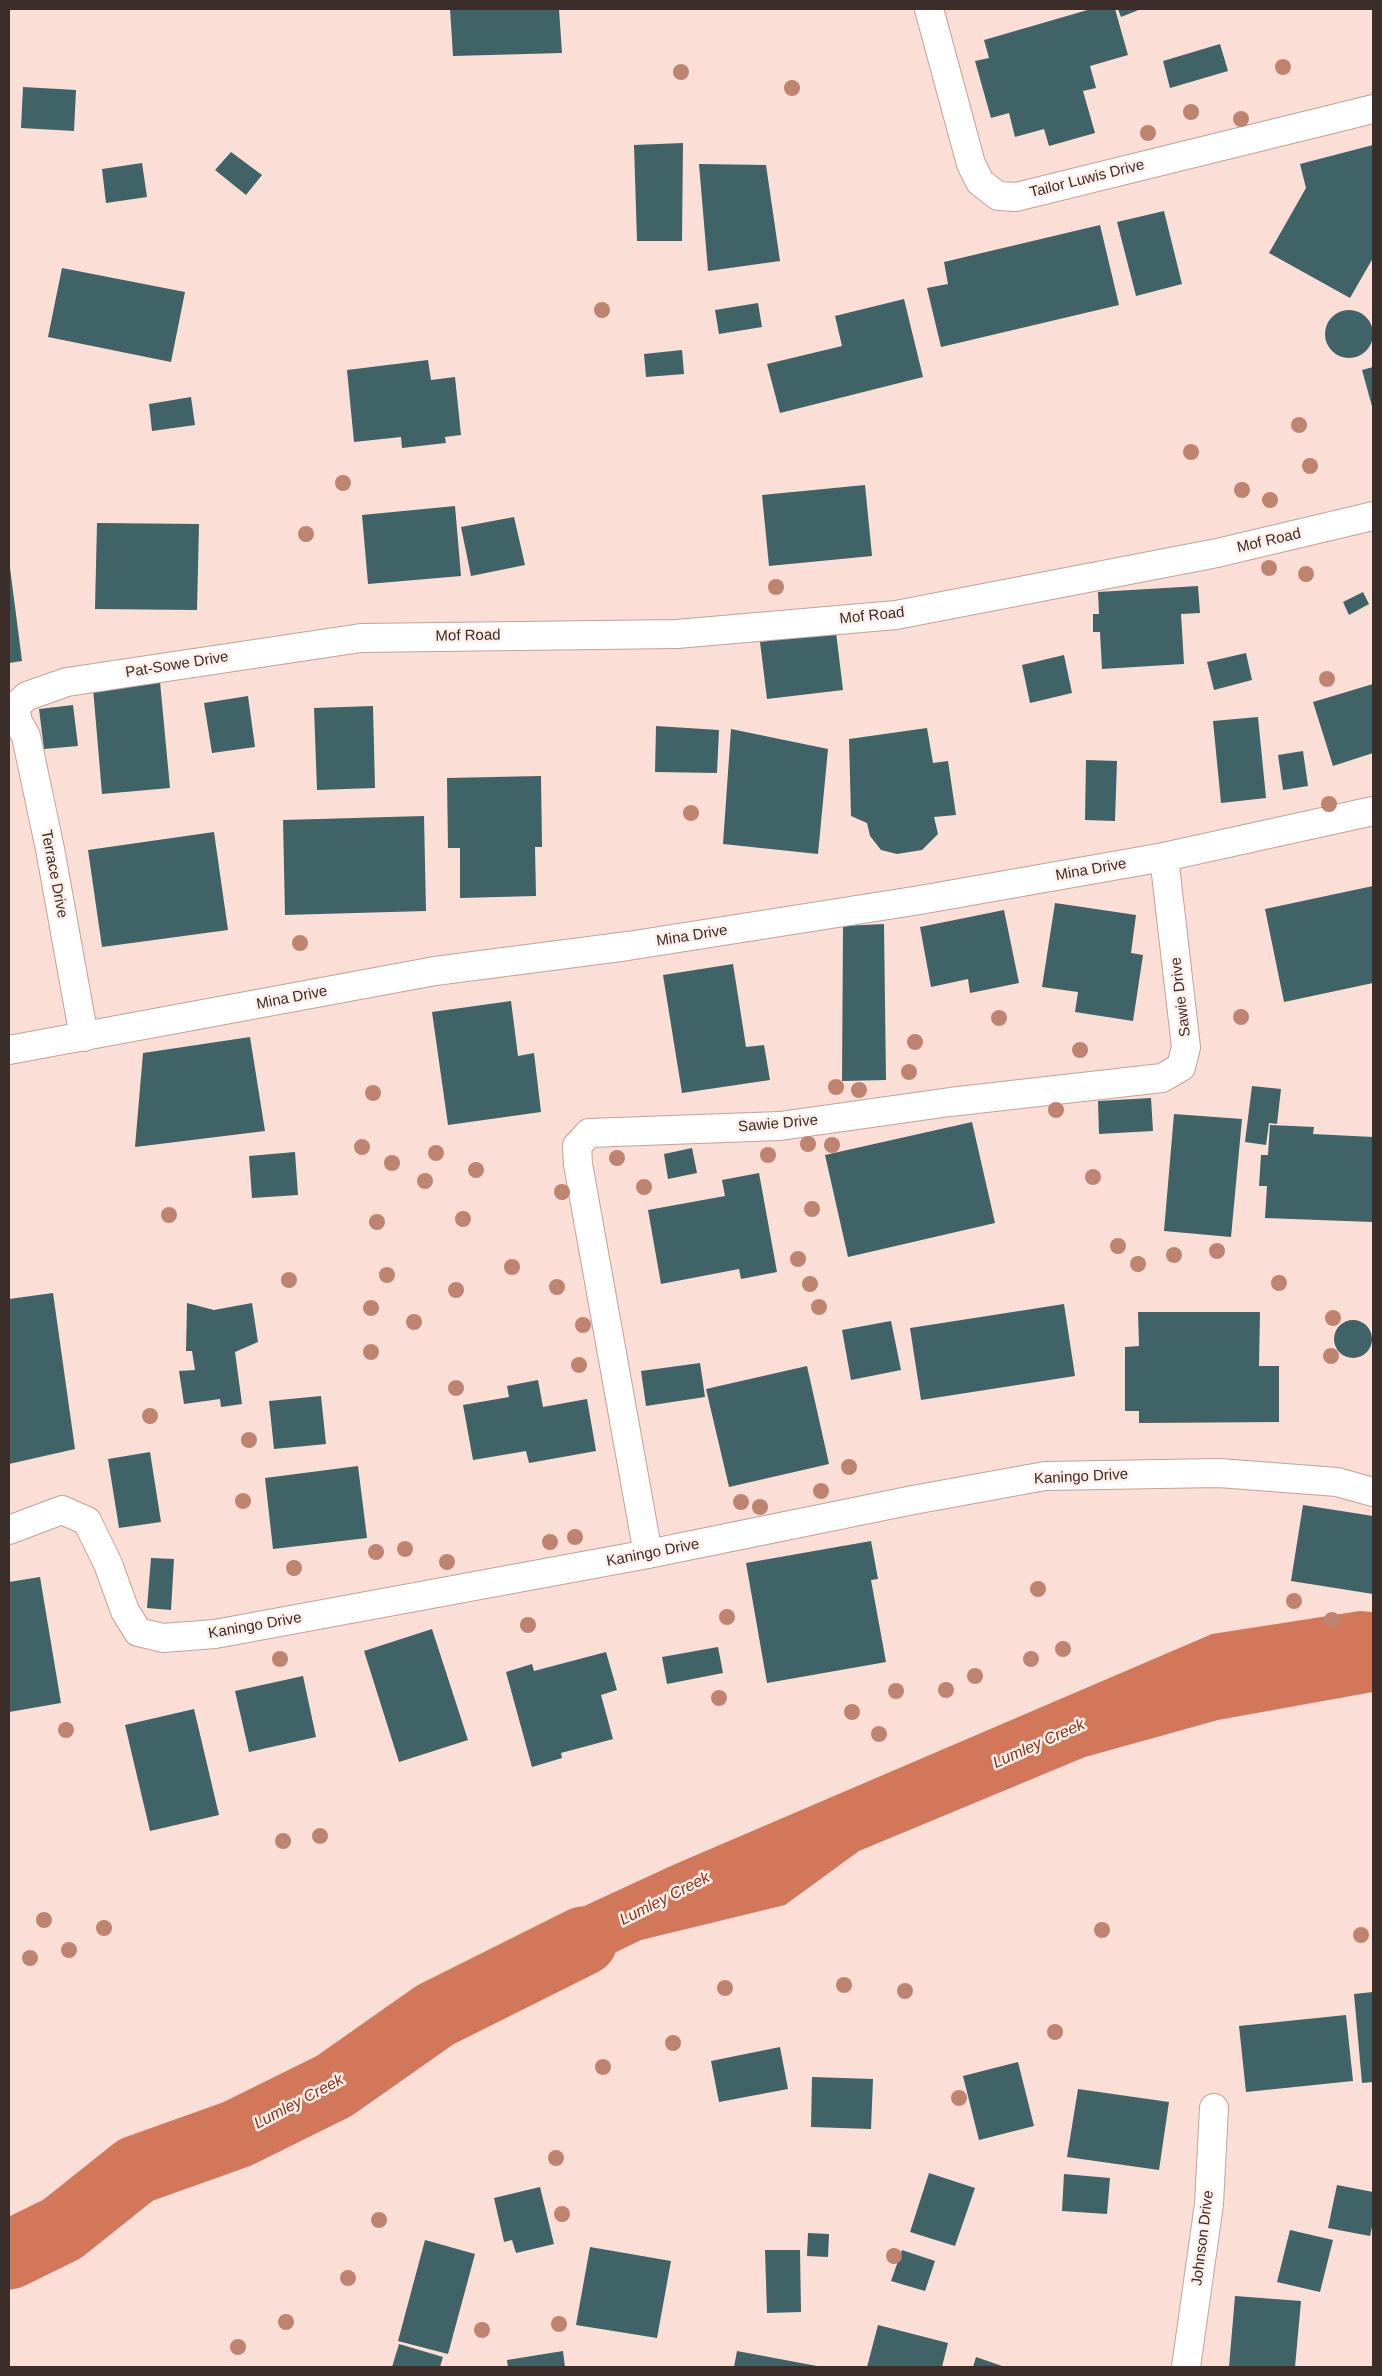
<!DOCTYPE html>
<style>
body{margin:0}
#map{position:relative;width:1382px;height:2376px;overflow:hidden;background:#fbdfd6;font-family:Helvetica,sans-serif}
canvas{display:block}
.frame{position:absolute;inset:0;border:10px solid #3b2d29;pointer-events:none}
</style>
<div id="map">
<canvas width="1382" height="2376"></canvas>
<div class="frame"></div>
</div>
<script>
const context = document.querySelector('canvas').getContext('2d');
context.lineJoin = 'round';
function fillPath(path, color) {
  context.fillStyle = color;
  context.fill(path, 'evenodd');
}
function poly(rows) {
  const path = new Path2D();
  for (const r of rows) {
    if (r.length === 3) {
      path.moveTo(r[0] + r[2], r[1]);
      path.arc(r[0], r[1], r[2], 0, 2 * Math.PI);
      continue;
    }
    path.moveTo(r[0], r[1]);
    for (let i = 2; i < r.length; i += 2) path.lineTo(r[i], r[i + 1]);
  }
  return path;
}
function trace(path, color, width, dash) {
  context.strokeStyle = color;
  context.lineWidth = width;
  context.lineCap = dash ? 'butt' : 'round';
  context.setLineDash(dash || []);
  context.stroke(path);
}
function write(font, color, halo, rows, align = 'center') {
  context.font = font + ' Helvetica,sans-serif';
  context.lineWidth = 5;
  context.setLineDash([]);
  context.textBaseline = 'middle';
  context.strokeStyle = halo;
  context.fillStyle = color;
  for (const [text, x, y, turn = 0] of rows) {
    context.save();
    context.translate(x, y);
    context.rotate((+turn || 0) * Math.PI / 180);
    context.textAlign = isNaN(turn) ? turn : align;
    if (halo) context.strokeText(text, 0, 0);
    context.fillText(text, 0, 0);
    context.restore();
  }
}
fillPath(poly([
 [1360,1611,1373,1612,1373,1692,1218,1720,1085,1757,859,1851,785,1905,641,1940,507,2005,487,1951,673,1865,1212,1634]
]), '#d2775a');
trace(poly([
 [9,2255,62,2229,136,2170,237,2134,334,2086,435,2015,583,1941]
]), '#d2775a', 69);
fillPath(poly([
 [450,9,559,9,562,53,453,56],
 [1091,9,1115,9,1128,55,1090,66,1096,88,1083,91,1095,133,1049,146,1044,129,1015,137,1009,113,991,118,975,61,989,58,984,40],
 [1118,9,1141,9,1121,17],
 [1220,44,1228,71,1170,88,1163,61],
 [23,87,76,90,74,131,21,128],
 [683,143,682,241,637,241,634,145],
 [1373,145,1373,258,1350,298,1269,253,1306,188,1300,164],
 [231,152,262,175,246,195,215,170],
 [142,163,147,197,106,203,102,169],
 [699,164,766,165,780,261,708,271],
 [1164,211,1182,284,1136,296,1117,222],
 [1100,225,1119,305,941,347,927,288,948,284,944,262],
 [62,268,185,292,171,362,48,337],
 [904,299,923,377,780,413,767,364,842,346,835,316],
 [758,303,762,327,719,334,715,310],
 [1349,334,24],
 [682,350,684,374,646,377,644,354],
 [428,360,431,380,455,377,461,435,445,437,446,443,402,448,401,437,354,442,347,370],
 [1373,367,1373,410,1362,370],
 [191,397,195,425,152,431,149,404],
 [865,485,872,556,769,566,762,495],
 [455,506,461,576,368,584,362,515],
 [514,517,525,565,471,576,461,527],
 [97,523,199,524,197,610,95,609],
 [9,560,22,661,9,663],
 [1198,586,1200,613,1181,614,1184,664,1102,669,1100,632,1093,632,1093,614,1099,614,1098,592],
 [1363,592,1369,604,1349,615,1343,602],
 [836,632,843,690,767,699,760,642],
 [1246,653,1252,680,1214,690,1207,662],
 [1064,655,1072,693,1030,703,1022,665],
 [160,682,170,788,102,794,93,688],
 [1373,684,1373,753,1333,766,1313,702],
 [248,696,255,747,212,753,204,703],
 [73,705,78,746,44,749,39,709],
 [373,706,375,788,317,790,314,708],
 [1258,717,1266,798,1221,803,1213,721],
 [656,726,719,730,717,773,655,772],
 [927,728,933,763,948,761,956,815,934,817,938,834,922,850,897,854,881,850,870,836,867,823,851,816,849,739],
 [731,729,828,749,818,854,723,844],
 [1303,751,1308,786,1283,790,1278,755],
 [1086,760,1117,761,1115,821,1085,820],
 [541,776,542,847,535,847,536,896,460,898,460,848,448,848,447,778],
 [424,816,426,911,285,915,283,820],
 [214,832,228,930,102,947,88,850],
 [1373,886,1373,983,1284,1002,1265,909],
 [1055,903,1136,915,1131,953,1143,955,1133,1021,1075,1012,1078,992,1042,987],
 [1004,910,1019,983,970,993,968,979,931,987,920,927],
 [884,924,886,1080,842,1081,843,926],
 [733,964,746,1047,764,1045,770,1080,682,1093,663,975],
 [511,1001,518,1056,534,1053,541,1112,448,1125,432,1012],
 [250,1037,265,1131,135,1147,143,1053],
 [1252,1086,1281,1089,1277,1124,1269,1123,1266,1145,1245,1142],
 [1151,1098,1153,1131,1099,1134,1098,1101],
 [1174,1114,1242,1119,1231,1237,1164,1231],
 [972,1122,995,1223,848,1257,825,1155],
 [1270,1125,1314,1127,1313,1134,1373,1137,1373,1222,1265,1218,1267,1186,1259,1186,1261,1155,1268,1155],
 [692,1148,697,1173,668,1179,664,1154],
 [295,1152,298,1195,252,1198,249,1156],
 [759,1173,777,1272,741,1279,739,1269,661,1284,648,1210,725,1196,722,1180],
 [53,1293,75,1449,9,1464,9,1299],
 [187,1303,214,1310,252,1303,258,1342,235,1352,242,1404,221,1407,220,1399,184,1404,179,1371,195,1370,192,1351,186,1351],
 [1064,1304,1075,1376,921,1400,910,1328],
 [1138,1312,1260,1312,1259,1366,1279,1366,1279,1422,1139,1423,1139,1411,1125,1411,1125,1347,1139,1346],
 [1353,1339,19],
 [891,1321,901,1370,851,1380,842,1330],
 [700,1363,705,1397,646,1406,641,1371],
 [807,1366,829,1464,729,1487,706,1389],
 [538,1380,543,1407,587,1399,596,1451,529,1463,526,1451,473,1460,463,1405,509,1397,507,1386],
 [321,1396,326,1444,274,1449,269,1401],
 [150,1452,161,1522,119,1528,108,1459],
 [358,1466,367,1538,273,1549,265,1478],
 [1303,1505,1373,1516,1373,1594,1291,1581],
 [871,1541,878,1579,871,1580,886,1662,767,1683,746,1563],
 [151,1558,174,1559,171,1610,147,1608],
 [40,1577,61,1703,9,1712,9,1582],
 [432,1629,468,1740,399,1762,364,1651],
 [718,1647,723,1673,667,1684,662,1657],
 [606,1652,617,1690,601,1695,613,1739,561,1753,562,1758,532,1767,506,1672,532,1664,534,1671],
 [303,1676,316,1737,249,1752,235,1691],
 [194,1709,219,1815,150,1831,125,1725],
 [1373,1992,1373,2082,1362,2083,1354,1994],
 [1346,2015,1353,2081,1246,2092,1239,2026],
 [780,2047,788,2089,719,2102,711,2061],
 [1018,2062,1034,2126,979,2140,963,2076],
 [812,2077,873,2079,871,2129,811,2127],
 [1078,2089,1169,2102,1159,2170,1067,2157],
 [929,2173,975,2188,955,2246,910,2232],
 [1064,2174,1110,2178,1107,2214,1062,2211],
 [1337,2185,1373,2192,1373,2222,1370,2236,1328,2228],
 [540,2187,554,2244,516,2253,512,2240,504,2242,494,2198],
 [1290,2230,1333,2240,1320,2292,1277,2282],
 [808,2233,829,2234,828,2257,807,2256],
 [425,2240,475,2254,448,2354,398,2341],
 [590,2247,671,2261,657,2338,576,2325],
 [765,2250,800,2250,801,2312,767,2313],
 [902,2250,935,2261,925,2291,891,2281],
 [1235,2296,1301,2301,1295,2367,1229,2367],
 [878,2325,948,2343,942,2367,867,2367],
 [399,2344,443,2357,440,2367,392,2367],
 [563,2351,565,2367,508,2367,507,2360],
 [737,2351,817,2366,817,2367,734,2367],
 [976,2357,1005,2367,973,2367]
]), '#3f6366');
const street = poly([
 [929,9,971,164,980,182,998,196,1016,197,1373,109],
 [9,721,18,722,26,736,50,849,84,1037],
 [18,722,15,707,27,696,67,682,361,638,677,634,896,615,1217,553,1373,516],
 [9,1050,435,971,628,946,920,900,1164,857,1373,811],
 [9,1530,62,1510,87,1521,108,1564,125,1611,138,1632,163,1638,215,1634,648,1554,913,1500,1045,1476,1219,1473,1337,1482,1373,1492],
 [648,1554,578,1164,577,1146,589,1133,780,1126,950,1102,1162,1078,1181,1067,1186,1047,1164,857],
 [1186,2367,1209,2204,1214,2108]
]);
trace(street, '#c3a197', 30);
trace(street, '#fff', 28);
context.fillStyle = '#be8470';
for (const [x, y] of [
 [1283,67],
 [681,72],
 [792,88],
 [1191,112],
 [1241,119],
 [1148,133],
 [602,310],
 [1299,425],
 [1191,452],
 [1310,466],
 [343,483],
 [1242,490],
 [1270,500],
 [306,534],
 [1269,568],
 [1306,574],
 [776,587],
 [1327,679],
 [1329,804],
 [691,813],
 [300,943],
 [1241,1017],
 [999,1018],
 [915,1042],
 [1080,1050],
 [909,1072],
 [836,1087],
 [859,1090],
 [373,1093],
 [1056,1110],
 [808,1144],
 [832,1145],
 [362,1147],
 [436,1153],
 [768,1155],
 [617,1158],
 [392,1163],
 [476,1170],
 [1093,1177],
 [425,1181],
 [644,1187],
 [562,1192],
 [812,1209],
 [169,1215],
 [463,1219],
 [377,1222],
 [1118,1246],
 [1217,1251],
 [1174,1255],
 [798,1259],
 [1138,1264],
 [512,1267],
 [387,1275],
 [289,1280],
 [1279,1283],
 [810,1284],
 [557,1287],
 [456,1290],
 [819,1307],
 [371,1308],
 [1333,1318],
 [414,1322],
 [583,1325],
 [371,1352],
 [1331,1356],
 [579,1365],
 [456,1388],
 [150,1416],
 [249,1440],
 [849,1467],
 [821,1491],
 [243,1501],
 [741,1502],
 [760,1507],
 [575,1537],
 [550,1542],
 [405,1549],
 [376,1552],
 [447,1562],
 [294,1568],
 [1038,1589],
 [1294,1601],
 [727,1617],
 [1332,1620],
 [528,1625],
 [1063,1649],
 [280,1659],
 [1031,1659],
 [975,1676],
 [946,1690],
 [896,1691],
 [719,1698],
 [852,1712],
 [66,1730],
 [879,1734],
 [320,1836],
 [283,1841],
 [44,1920],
 [104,1928],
 [1102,1930],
 [1361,1935],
 [69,1950],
 [30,1958],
 [844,1985],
 [725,1988],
 [905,1991],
 [1055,2032],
 [673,2043],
 [603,2067],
 [959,2098],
 [556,2158],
 [562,2214],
 [379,2220],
 [894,2256],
 [348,2278],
 [286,2322],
 [559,2324],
 [482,2330],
 [238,2347]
]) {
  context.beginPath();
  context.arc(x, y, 8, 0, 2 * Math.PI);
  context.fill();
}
write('15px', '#3b2d29', '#feefeb', [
 ["Tailor Luwis Drive",1087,179,-14],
 ["Mof Road",1269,541,-13],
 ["Mof Road",872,616,-6],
 ["Mof Road",468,636,-1],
 ["Pat-Sowe Drive",177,665,-9],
 ["Mina Drive",1091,870,-10],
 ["Terrace Drive",54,874,79],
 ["Mina Drive",692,936,-9],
 ["Sawie Drive",1181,997,-97],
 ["Mina Drive",292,998,-11],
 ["Sawie Drive",778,1124,-5],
 ["Kaningo Drive",1081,1477,-3],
 ["Kaningo Drive",653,1553,-11],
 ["Kaningo Drive",255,1626,-10],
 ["Johnson Drive",1203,2238,-83]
]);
write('italic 16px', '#863317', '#feefeb', [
 ["Lumley Creek",1039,1744,-24],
 ["Lumley Creek",665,1899,-27],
 ["Lumley Creek",299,2102,-28]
]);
</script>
